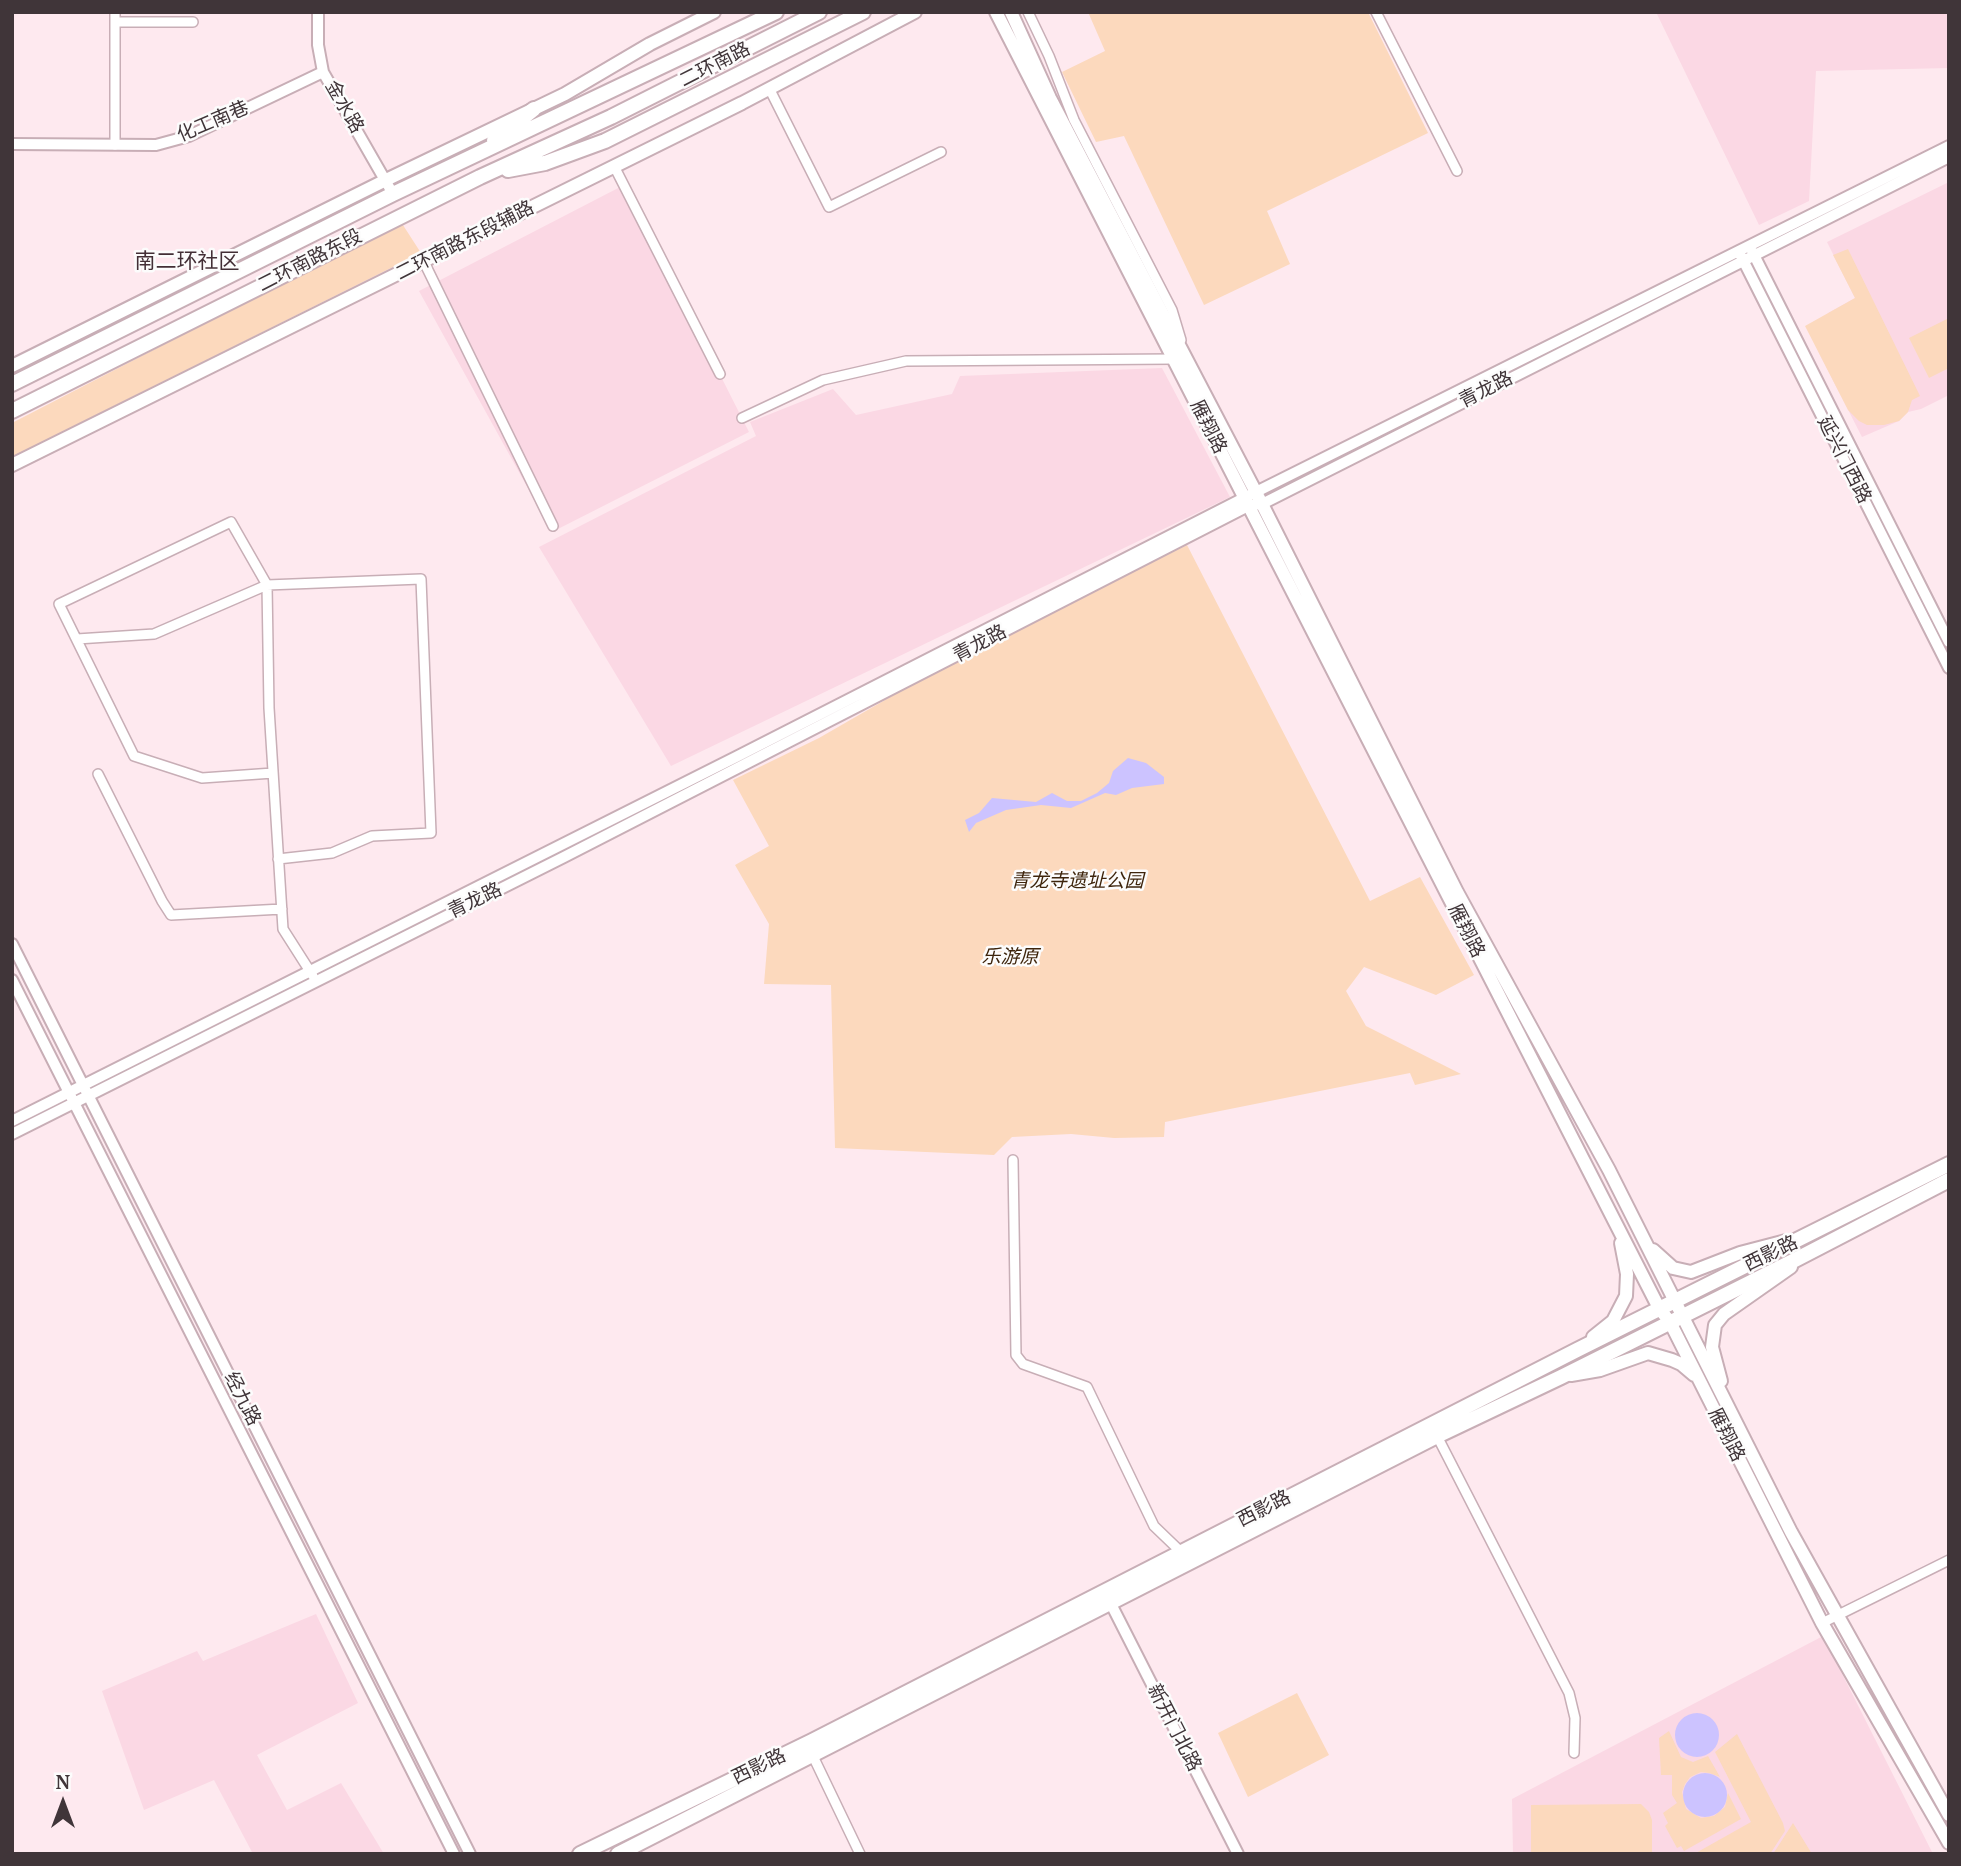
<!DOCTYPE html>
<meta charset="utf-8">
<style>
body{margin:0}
#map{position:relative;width:1961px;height:1866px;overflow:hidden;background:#fee9ef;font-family:"PT Serif",serif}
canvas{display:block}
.frame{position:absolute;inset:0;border:14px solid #403539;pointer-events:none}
.north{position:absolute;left:28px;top:1768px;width:70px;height:70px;-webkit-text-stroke:5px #fcfcfc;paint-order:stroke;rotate:0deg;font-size:19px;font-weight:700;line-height:28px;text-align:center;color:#403539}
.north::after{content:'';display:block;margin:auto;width:24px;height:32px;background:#403539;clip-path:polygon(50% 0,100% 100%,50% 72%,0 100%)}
</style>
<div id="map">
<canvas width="1961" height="1866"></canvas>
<div class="frame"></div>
<div class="north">N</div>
</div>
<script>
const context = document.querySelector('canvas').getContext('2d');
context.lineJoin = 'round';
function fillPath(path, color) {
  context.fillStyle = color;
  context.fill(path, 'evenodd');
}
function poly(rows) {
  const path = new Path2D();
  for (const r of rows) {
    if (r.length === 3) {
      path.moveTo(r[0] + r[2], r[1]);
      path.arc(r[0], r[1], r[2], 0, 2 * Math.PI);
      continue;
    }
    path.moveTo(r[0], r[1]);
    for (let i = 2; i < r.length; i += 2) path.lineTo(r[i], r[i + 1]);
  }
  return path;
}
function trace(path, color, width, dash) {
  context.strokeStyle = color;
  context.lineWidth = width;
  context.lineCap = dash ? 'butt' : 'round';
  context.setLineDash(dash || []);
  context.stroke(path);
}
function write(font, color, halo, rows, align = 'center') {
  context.font = font + ' "PT Serif","Noto Sans SC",serif';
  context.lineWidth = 5;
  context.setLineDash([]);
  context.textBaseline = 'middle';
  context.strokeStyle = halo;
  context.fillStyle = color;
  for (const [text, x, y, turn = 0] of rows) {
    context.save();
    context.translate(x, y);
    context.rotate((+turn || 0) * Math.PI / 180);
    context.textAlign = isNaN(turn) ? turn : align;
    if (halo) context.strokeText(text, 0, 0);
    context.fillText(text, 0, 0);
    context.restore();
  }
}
fillPath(poly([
 [1656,12,1949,12,1949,68,1816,71,1809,201,1759,225],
 [1949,182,1949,395,1921,409,1908,412,1899,421,1862,437,1819,353,1828,313,1855,298,1827,242],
 [624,185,749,432,552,532,419,291],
 [1162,368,1230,497,671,766,539,547,756,436,750,422,833,389,856,415,952,394,960,376],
 [316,1614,358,1703,257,1755,287,1810,341,1783,384,1854,253,1854,214,1780,144,1810,102,1691,197,1651,203,1661],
 [1823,1636,1933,1854,1513,1854,1512,1799]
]), '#fbd8e4');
fillPath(poly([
 [1088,12,1368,12,1428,133,1267,211,1290,264,1204,305,1124,136,1096,142,1062,72,1105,51],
 [401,222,421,253,12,457,12,423],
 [1848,249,1920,396,1912,400,1908,412,1899,421,1884,425,1867,425,1859,421,1848,410,1805,326,1855,298,1833,255],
 [1949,318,1949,368,1929,378,1909,338],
 [1187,545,1370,901,1420,877,1474,975,1436,995,1364,967,1346,991,1366,1026,1461,1074,1415,1085,1410,1073,1165,1122,1164,1137,1114,1138,1071,1134,1012,1137,994,1155,835,1148,831,985,764,984,769,924,735,865,769,846,733,780,819,738,972,650],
 [1297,1693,1329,1755,1248,1797,1218,1733],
 [1669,1731,1681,1757,1693,1762,1708,1756,1720,1777,1709,1773,1701,1772,1690,1777,1685,1784,1682,1792,1686,1809,1701,1818,1714,1816,1725,1807,1728,1793,1741,1819,1684,1851,1681,1846,1677,1848,1665,1826,1668,1823,1663,1813,1677,1803,1672,1795,1672,1775,1661,1775,1659,1738],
 [1737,1734,1783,1823,1785,1831,1770,1854,1694,1854,1751,1822,1715,1752],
 [1641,1804,1649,1812,1652,1820,1652,1854,1531,1854,1531,1805],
 [1793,1823,1812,1854,1773,1854]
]), '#fcd9bd');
fillPath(poly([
 [1128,758,1146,763,1164,777,1164,784,1132,788,1116,795,1105,793,1071,808,1041,805,1006,810,976,823,969,832,965,820,979,813,992,798,1036,802,1052,793,1067,801,1081,801,1097,793,1109,783,1113,771],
 [1697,1735,22],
 [1705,1795,22]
]), '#ccc3ff');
const minor = poly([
 [1028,12,1049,56,1074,120,1172,310,1181,340],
 [1376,12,1457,171],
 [115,22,193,22],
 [769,88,829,207,941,152],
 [115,145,115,12],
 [614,166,720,374],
 [424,262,553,526],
 [742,418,823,380,906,361,1174,359],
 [77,639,154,634,267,585,421,579,431,833,372,836,332,853,278,859],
 [273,773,202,778,134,756,59,604,231,522,267,585,269,708,283,929,313,976],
 [98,774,162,901,171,915,282,909],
 [1013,1160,1016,1355,1023,1364,1087,1387,1154,1526,1180,1551],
 [1437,1436,1569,1693,1575,1718,1574,1753],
 [1822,1623,1949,1560],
 [811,1752,860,1854]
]);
const tertiary = poly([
 [318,12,318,45,323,72,393,194],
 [12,144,156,145,189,136,323,72],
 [1752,251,1949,642],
 [1740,254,1949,668],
 [12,944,470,1854],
 [12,980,454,1854],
 [12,1121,736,757,1244,498,1949,146],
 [12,1134,564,857,1250,505,1262,504,1949,157],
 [1110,1602,1238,1854]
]);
const secondary = poly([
 [996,12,1659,1308,1670,1322,1822,1623,1949,1843],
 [1011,12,1050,98,1262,504,1457,892,1609,1170,1791,1532,1949,1815],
 [12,366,386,180,565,94,650,44,714,12],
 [12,465,742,103,915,12],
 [1653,1250,1673,1268,1691,1272,1740,1253,1786,1241],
 [1593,1337,1613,1321,1626,1296,1627,1274,1621,1243],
 [1571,1375,1600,1370,1648,1353,1672,1360,1681,1364,1694,1375],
 [1721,1381,1712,1347,1715,1325,1724,1314,1791,1267]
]);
const primary = poly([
 [580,1854,812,1741,1577,1350,1949,1164],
 [618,1854,1437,1436,1561,1377,1795,1260,1949,1180]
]);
const trunk = poly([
 [494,141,534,109],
 [508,170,545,163,605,141,863,12],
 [12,384,393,194,776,12],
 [12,411,480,177,611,117,819,12]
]);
trace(minor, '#c8aeb6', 12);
trace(tertiary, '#c8aeb6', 14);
trace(secondary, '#c8aeb6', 16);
trace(primary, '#c8aeb6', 18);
trace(trunk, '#c8aeb6', 18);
trace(minor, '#fff', 9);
trace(tertiary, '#fff', 10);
trace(secondary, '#fff', 12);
trace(primary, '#fff', 14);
trace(trunk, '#fff', 14);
write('19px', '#403539', '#fcfcfc', [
 ["二环南路",715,65,-27],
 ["金水路",344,107,60],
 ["化工南巷",213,122,-23],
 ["二环南路东段辅路",465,241,-27],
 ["二环南路东段",310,261,-27],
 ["青龙路",1486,390,-27],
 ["雁翔路",1208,427,63],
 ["延兴门西路",1844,460,63],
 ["青龙路",980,644,-28],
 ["青龙路",475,901,-26],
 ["雁翔路",1466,931,63],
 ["西影路",1771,1254,-26],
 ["经九路",242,1399,63],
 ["雁翔路",1726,1435,63],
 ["西影路",1264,1509,-27],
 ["新开门北路",1174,1728,63],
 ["西影路",759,1767,-26]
]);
write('italic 19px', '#3e250c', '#fcfcfc', [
 ["青龙寺遗址公园",1077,882],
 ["乐游原",1010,958]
]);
write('21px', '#432f36', '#fcfcfc', [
 ["南二环社区",187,262]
]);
</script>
